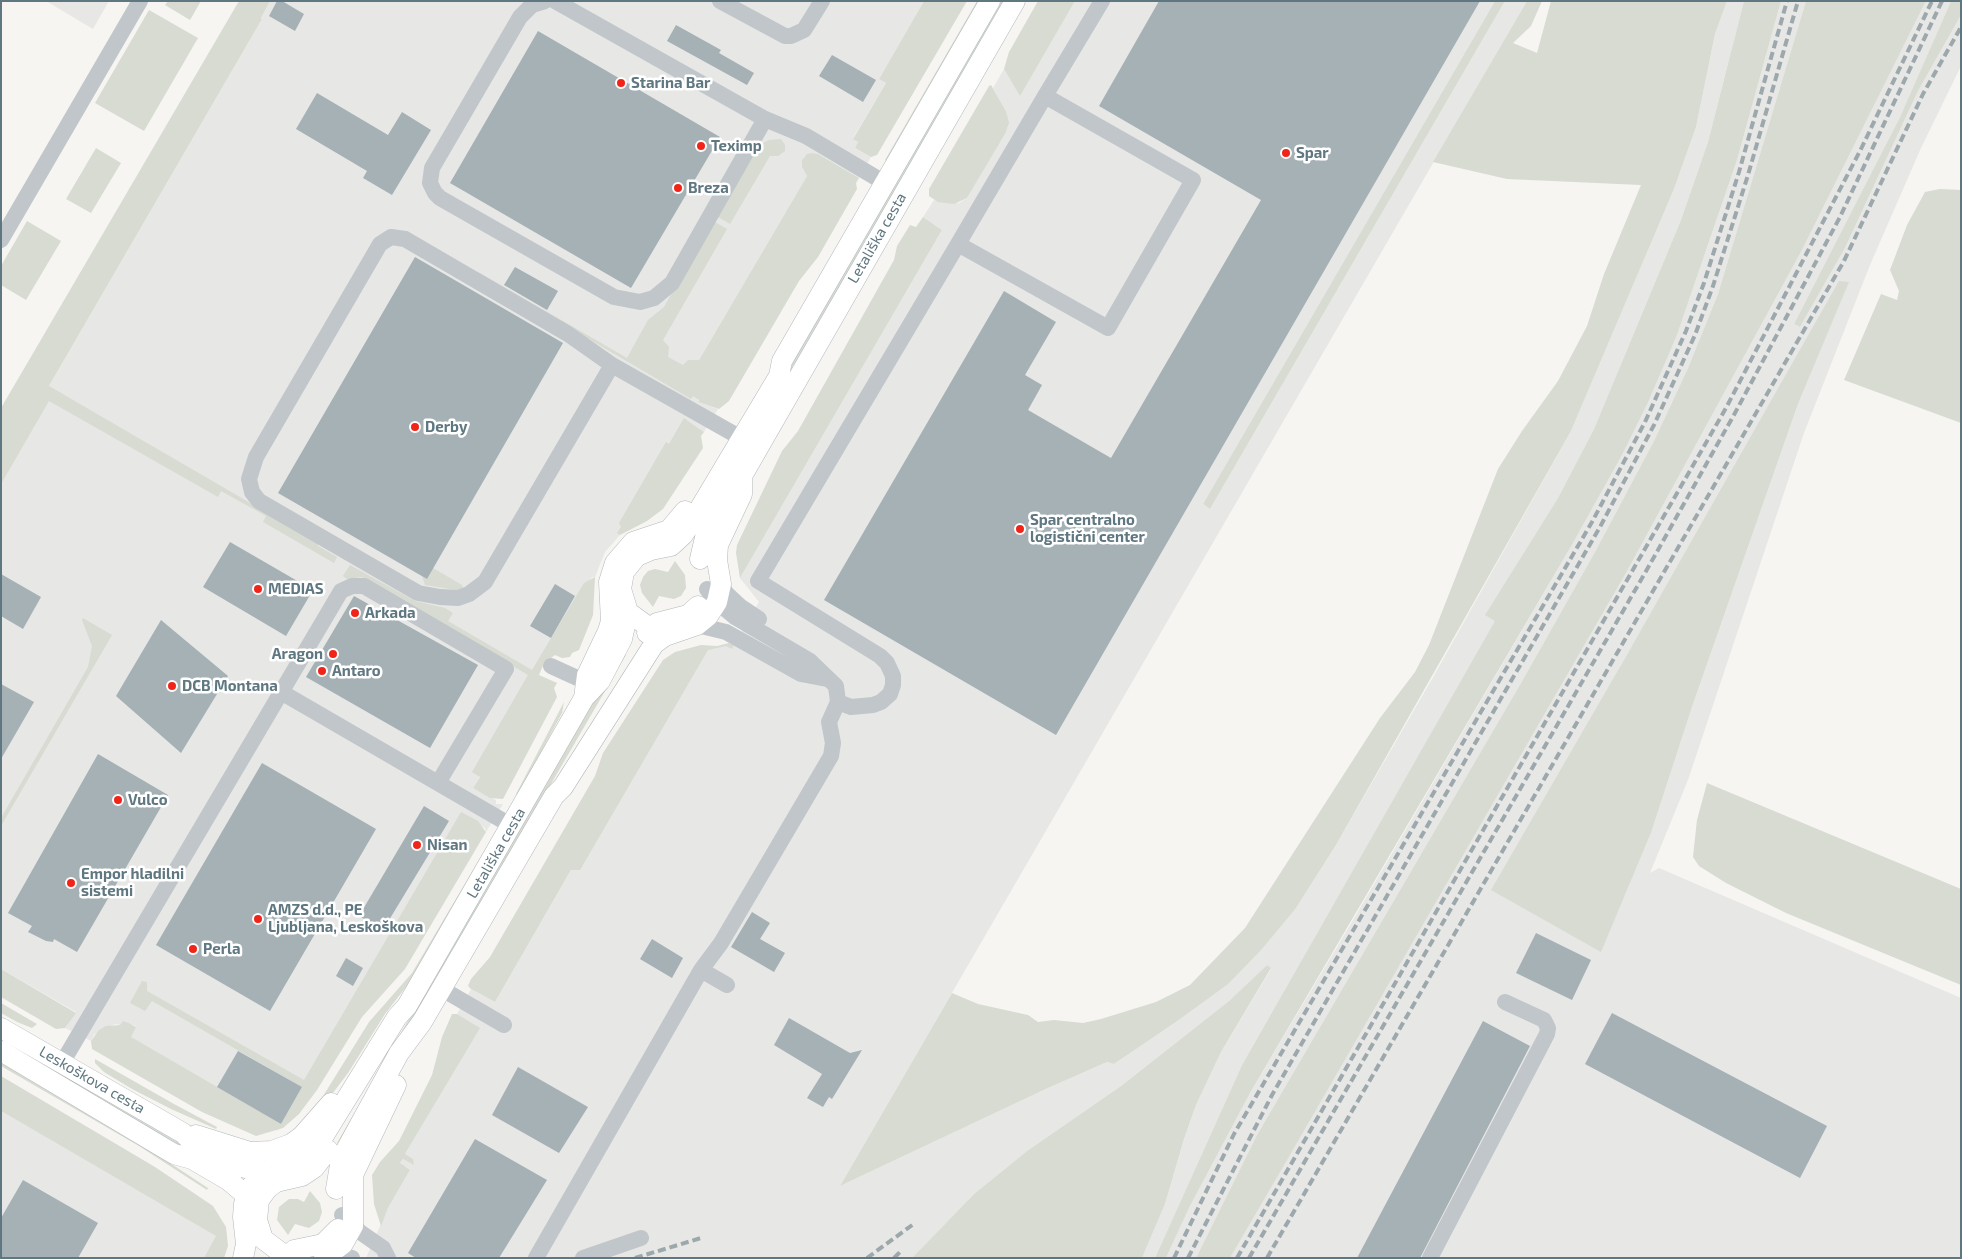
<!DOCTYPE html>
<meta charset="utf-8">
<style>
body{margin:0}
#map{position:relative;width:1962px;height:1259px;overflow:hidden;background:#f6f5f2;font-family:"Exo 2",sans-serif}
canvas{display:block}
.frame{position:absolute;inset:0;border:2px solid #5f7780;pointer-events:none}
</style>
<div id="map">
<canvas width="1962" height="1259"></canvas>
<div class="frame"></div>
</div>
<script>
const context = document.querySelector('canvas').getContext('2d');
context.lineJoin = 'round';
function fillPath(path, color) {
  context.fillStyle = color;
  context.fill(path, 'evenodd');
}
function poly(rows) {
  const path = new Path2D();
  for (const r of rows) {
    path.moveTo(r[0], r[1]);
    for (let i = 2; i < r.length; i += 2) path.lineTo(r[i], r[i + 1]);
  }
  return path;
}
function trace(path, color, width, dash) {
  context.strokeStyle = color;
  context.lineWidth = width;
  context.lineCap = dash ? 'butt' : 'round';
  context.setLineDash(dash || []);
  context.stroke(path);
}
function write(font, color, halo, rows, align = 'center') {
  context.font = font + ' "Exo 2",sans-serif';
  context.lineWidth = 5;
  context.setLineDash([]);
  context.textBaseline = 'middle';
  context.strokeStyle = halo;
  context.fillStyle = color;
  for (const [text, x, y, turn = 0] of rows) {
    context.save();
    context.translate(x, y);
    context.rotate((+turn || 0) * Math.PI / 180);
    context.textAlign = isNaN(turn) ? turn : align;
    if (halo) context.strokeText(text, 0, 0);
    context.fillText(text, 0, 0);
    context.restore();
  }
}
fillPath(poly([
 [46,1,109,1,93,29],
 [270,1,924,1,879,79,886,83,853,138,858,142,855,148,871,157,859,178,818,154,805,156,802,160,802,167,807,176,699,360,698,402,718,409,704,432,687,420,620,535,605,552,595,577,592,577,538,661,539,676,473,788,496,800,496,804,503,804,486,832,485,828,461,813,277,1131,130,1037,136,1026,123,1021,121,1025,115,1024,94,1035,91,1041,65,1028,76,1012,1,969,1,469,262,19,261,18],
 [1075,1,1495,1,1203,504,1210,509,1505,1,1527,1,840,1186,1048,1088,1107,1062,1114,1064,1173,1024,1296,908,1336,845,1432,679,1571,431,1674,189,1696,127,1715,34,1727,1,1744,1,1708,142,1681,220,1594,429,1558,498,1486,614,1496,620,1242,1065,1155,1258,1142,1258,1165,1204,1184,1139,1196,1105,1221,1052,1271,969,1267,965,1229,1001,1121,1086,1027,1151,974,1194,912,1258,366,1258,388,1208,410,1170,400,1164,403,1159,414,1164,405,1154,479,1028,457,1014,464,1002,471,989,495,1002,698,650,726,646,732,648,759,602,740,578,942,230,923,217,934,200,959,203,967,198,1008,127,1006,111,993,88,1004,69,1020,95],
 [1781,1,1806,1,1718,294,1688,368,1654,441,1595,552,1521,683,1257,1135,1196,1258,1166,1258,1189,1208,1250,1093,1353,920,1573,543,1621,457,1677,335,1737,160],
 [1926,1,1951,1,1900,117,1794,324,1800,327,1845,248,1918,91,1961,15,1961,66,1921,148,1870,265,1804,433,1688,780,1650,873,1659,868,1961,998,1961,1258,1230,1258,1626,573,1802,250],
 [1848,283,1798,404,1692,707,1652,830,1620,667,1741,456],
 [1,1111,217,1236,204,1258,1,1258]
]), '#e7e7e6');
fillPath(poly([
 [168,1,201,1,190,20,165,5],
 [239,1,270,1,261,18,262,19,49,386,319,543,318,546,337,557,334,563,263,522,266,516,221,491,218,497,49,401,1,484,1,408],
 [924,1,967,1,877,155,871,157,855,148,858,142,853,139,886,83,879,79],
 [977,1,981,1,886,161,885,160],
 [1000,1,1005,1,707,515,703,513],
 [1038,1,1075,1,1020,96,1004,69,1009,52],
 [1495,1,1505,1,1210,509,1203,504],
 [1527,1,1542,1,1531,26,1513,43,1537,53,1551,1,1727,1,1715,34,1696,127,1674,189,1571,431,1336,845,1296,908,1261,950,1228,984,1173,1024,1114,1064,1107,1062,1048,1088,840,1186,952,993,978,1004,1028,1015,1038,1022,1054,1020,1083,1023,1101,1019,1156,1002,1190,985,1245,928,1380,718,1415,672,1429,645,1498,469,1522,431,1558,381,1587,326,1604,274,1641,185,1507,179,1433,162],
 [1744,1,1781,1,1737,160,1677,335,1648,402,1621,457,1573,543,1250,1093,1189,1208,1166,1258,1155,1258,1242,1065,1495,621,1485,615,1558,498,1594,429,1681,220,1708,142],
 [1806,1,1926,1,1802,250,1626,573,1283,1167,1230,1258,1196,1258,1257,1135,1521,683,1595,552,1654,441,1688,368,1718,294],
 [1951,1,1961,1,1961,15,1918,91,1845,248,1800,327,1794,324,1900,117],
 [149,10,198,38,144,131,95,103],
 [991,85,1006,111,1009,123,1006,132,967,198,954,204,938,202,929,196,929,189,989,86],
 [781,139,785,145,785,151,778,156,770,156,730,224,716,216,759,145,769,140],
 [96,148,121,163,91,213,66,199],
 [812,153,818,154,859,178,856,183,857,189,818,257,799,281,729,401,719,409,698,402,699,400,693,396,691,399,475,272,480,273,627,358,648,320,664,307,713,221,727,229,663,340,669,347,668,357,683,365,688,360,699,360,807,176,802,167,802,160,807,154],
 [1940,189,1961,190,1961,423,1844,380,1881,294,1897,300,1899,291,1890,270,1907,225,1925,192],
 [923,217,942,230,740,578,736,553,737,545,782,451,798,431,894,260,897,246,910,225,916,227],
 [27,221,61,241,26,300,1,285,1,266],
 [1839,281,1849,282,1798,404,1692,707,1652,830,1601,952,1491,890,1620,667],
 [684,418,704,432,701,436,703,448,663,509,647,521,620,535,617,533,621,527,619,523,666,442,669,444],
 [675,561,685,575,686,588,681,596,674,599,659,596,653,607,642,593,640,585,643,577,648,571,655,569,668,572],
 [350,565,415,601,445,608,453,613,448,621,532,670,584,583,595,577,593,615,579,650,572,653,570,657,562,658,555,655,544,663,539,675,557,683,554,688,557,697,503,799,490,798,473,788,480,777,472,772,528,675,362,577,347,579,343,576],
 [433,568,462,585,463,588,456,590,425,585,422,576,427,579],
 [83,618,112,635,1,826,1,818,88,667,92,646,82,620],
 [729,643,734,645,732,649,726,646,708,650,580,870,571,870,495,1002,471,989,468,986,471,979,490,957,595,776,603,753,663,660,675,652,701,645,717,646],
 [622,652,626,655,341,1145,337,1143],
 [564,702,562,713,518,795,516,794],
 [1707,783,1961,889,1961,985,1786,913,1726,883,1699,866,1693,857,1697,820],
 [461,812,478,821,486,832,405,969,362,1017,317,1090,299,1114,283,1128,256,1136,202,1112,92,1049,91,1041,99,1030,106,1026,120,1025,123,1021,129,1023,136,1027,131,1037,281,1124,302,1087,152,1001,145,1011,130,1003,142,981,147,982,147,991,304,1080],
 [486,848,409,983,385,1014,348,1073,326,1102,320,1101,369,1022,412,973],
 [1267,965,1271,968,1221,1052,1196,1105,1184,1139,1165,1204,1142,1258,912,1258,974,1194,1027,1151,1121,1086,1229,1001],
 [1,969,76,1013,65,1028,56,1029,1,997],
 [1,1003,37,1024,32,1028,17,1022,1,1013],
 [452,1014,457,1014,480,1028,405,1154,413,1159,414,1165,403,1159,400,1163,410,1170,388,1208,381,1226,374,1204,372,1175,380,1162,399,1141,432,1075,442,1037],
 [1,1038,223,1166,221,1170,1,1043],
 [95,1059,174,1104,217,1127,216,1129,171,1109,132,1089,104,1072,95,1063],
 [1,1061,141,1144,208,1188,207,1190,139,1146,1,1066],
 [1,1076,155,1167,213,1206,226,1227,228,1246,224,1258,204,1258,216,1236,1,1111],
 [310,1191,320,1203,322,1212,319,1221,309,1228,295,1224,288,1235,277,1220,279,1207,289,1199,298,1199,304,1202]
]), '#d7dbd1');
fillPath(poly([
 [277,1,282,1,304,14,295,31,269,16],
 [1159,1,1480,1,1056,735,824,600,1004,291,1056,322,1025,375,1042,385,1028,410,1111,458,1261,200,1099,106],
 [676,25,721,50,719,53,754,73,747,85,667,41],
 [538,31,720,137,631,288,450,183],
 [832,55,876,80,863,102,819,76],
 [317,93,388,135,402,112,431,130,392,195,363,178,367,171,296,129],
 [415,257,563,343,427,579,278,493],
 [515,267,558,291,547,310,504,285],
 [230,542,313,590,286,636,203,587],
 [1,574,41,597,23,629,1,616],
 [555,584,575,596,551,638,530,626],
 [354,596,478,665,430,748,306,677],
 [161,620,228,676,181,753,116,696],
 [1,684,34,702,1,759],
 [98,754,168,795,77,952,54,939,53,942,46,941,28,932,32,926,8,913],
 [262,763,376,829,270,1011,156,945],
 [424,806,449,821,383,930,359,916],
 [752,912,770,923,760,939,785,953,774,972,731,947],
 [1536,933,1591,960,1572,1000,1516,973],
 [652,939,683,958,672,978,640,959],
 [346,958,363,968,353,986,336,976],
 [1612,1013,1827,1126,1800,1178,1585,1064],
 [789,1018,850,1053,862,1050,832,1099,829,1097,823,1107,807,1098,822,1074,774,1045],
 [1483,1021,1530,1046,1420,1258,1357,1258],
 [238,1051,302,1087,281,1124,217,1087],
 [518,1067,588,1107,559,1153,492,1115],
 [475,1139,547,1180,499,1258,416,1258,408,1253],
 [23,1180,98,1223,78,1258,1,1258,1,1218]
]), '#a5b1b5');
const major = poly([
 [700,559,707,529,729,487,742,476,1015,1],
 [647,633,657,623,688,615,698,606],
 [670,634,650,628,628,612,621,589,624,572,637,556,651,550,671,546,683,535,693,520,779,376,782,361,990,1],
 [584,698,587,675,608,631,611,621,609,582,615,563,633,542,669,530,685,511],
 [1,1028,183,1133,196,1146,225,1162,235,1166,267,1172],
 [1,1051,174,1154,192,1159,228,1180,246,1195,254,1205],
 [196,1135,250,1152,272,1151,291,1144,302,1136,331,1103],
 [336,1189,341,1159,399,1053,422,1022,554,796,563,787,654,644,665,636,697,625,708,616,717,602,721,584,717,560,718,545,742,494,742,476],
 [243,1258,246,1244,243,1217,244,1204,249,1190,256,1180,267,1172,305,1158,318,1145,397,1017,407,1006,584,698,600,681,622,639,628,612],
 [285,1258,294,1250,323,1244,338,1229],
 [288,1258,263,1239,257,1220,259,1200,267,1189,276,1182,302,1176,314,1168,328,1150],
 [324,1258,343,1244,353,1226,353,1175,396,1085]
]);
trace(major, '#b1b8bb', 21);
trace(poly([
 [545,1,532,5,520,17,432,168,430,183,435,193,440,198,614,297,640,302,654,298,672,283,765,119],
 [555,1,765,119,806,136,885,183],
 [720,1,785,36,791,36,804,30,822,1],
 [1,240,140,1],
 [958,244,1045,96],
 [612,365,485,582,469,594,458,598,440,597,418,593,259,501,252,492,249,479,256,457,380,244,391,237,405,239,568,334,612,365,734,434],
 [721,584,726,593,741,607,759,619],
 [697,625,726,632,801,674,827,679],
 [551,666,586,682],
 [281,692,512,826],
 [838,702,851,707,873,705,881,702,890,694,893,685,893,676,887,663,880,656,758,581,958,244,1108,328,1193,180,1045,96,1102,1],
 [701,970,727,985],
 [442,989,504,1025],
 [62,1063,341,591,352,586,364,586,506,669,438,783],
 [342,1215,360,1232,383,1248,388,1258],
 [333,1253,352,1258],
 [536,1258,701,970,721,943,831,756,833,743,829,722,838,702,836,686,810,661,735,617,717,602,707,589],
 [583,1258,641,1238],
 [1430,1258,1547,1034,1548,1028,1544,1020,1505,1002]
]), '#c0c6c9', 16);
trace(major, '#fff', 20);
trace(poly([
 [635,1258,701,1238],
 [867,1258,915,1223],
 [894,1258,900,1252],
 [1174,1258,1234,1134,1592,522,1645,422,1686,331,1704,283,1739,172,1787,1],
 [1188,1258,1272,1095,1600,527,1654,425,1695,335,1713,286,1748,175,1798,1],
 [1237,1258,1726,408,1861,149,1932,1],
 [1249,1258,1645,573,1735,413,1840,217,1942,1],
 [1267,1258,1844,261,1923,94,1961,27]
]), '#9da8ac', 4, [8, 4]);
for (const [x, y, r, color] of [
 [621,83,5,"#f02418"],
 [701,146,5,"#f02418"],
 [1286,153,5,"#f02418"],
 [678,188,5,"#f02418"],
 [415,427,5,"#f02418"],
 [1020,529,5,"#f02418"],
 [258,589,5,"#f02418"],
 [355,613,5,"#f02418"],
 [333,654,5,"#f02418"],
 [322,671,5,"#f02418"],
 [172,686,5,"#f02418"],
 [118,800,5,"#f02418"],
 [417,845,5,"#f02418"],
 [71,883,5,"#f02418"],
 [258,919,5,"#f02418"],
 [193,949,5,"#f02418"]
]) {
  const dot = new Path2D();
  dot.arc(x, y, r, 0, 2 * Math.PI);
  context.fillStyle = color;
  context.fill(dot);
  trace(dot, '#fff', 2);
}
write('bold 15px', '#5f7780', '#fff', [
 ["Starina Bar",631,83],
 ["Teximp",711,146],
 ["Spar",1296,153],
 ["Breza",688,188],
 ["Derby",425,427],
 ["Spar centralno",1030,520],
 ["logistični center",1030,537],
 ["MEDIAS",268,589],
 ["Arkada",365,613],
 ["Aragon",323,654,"right"],
 ["Antaro",332,671],
 ["DCB Montana",182,686],
 ["Vulco",128,800],
 ["Nisan",427,845],
 ["Empor hladilni",81,874],
 ["sistemi",81,891],
 ["AMZS d.d., PE",268,910],
 ["Ljubljana, Leskoškova",268,927],
 ["Perla",203,949]
], 'left');
write('15px', '#5f7780', '#fff', [
 ["Letališka cesta",877,238,-60],
 ["Letališka cesta",496,853,-60],
 ["Leskoškova cesta",92,1080,30]
]);
</script>
